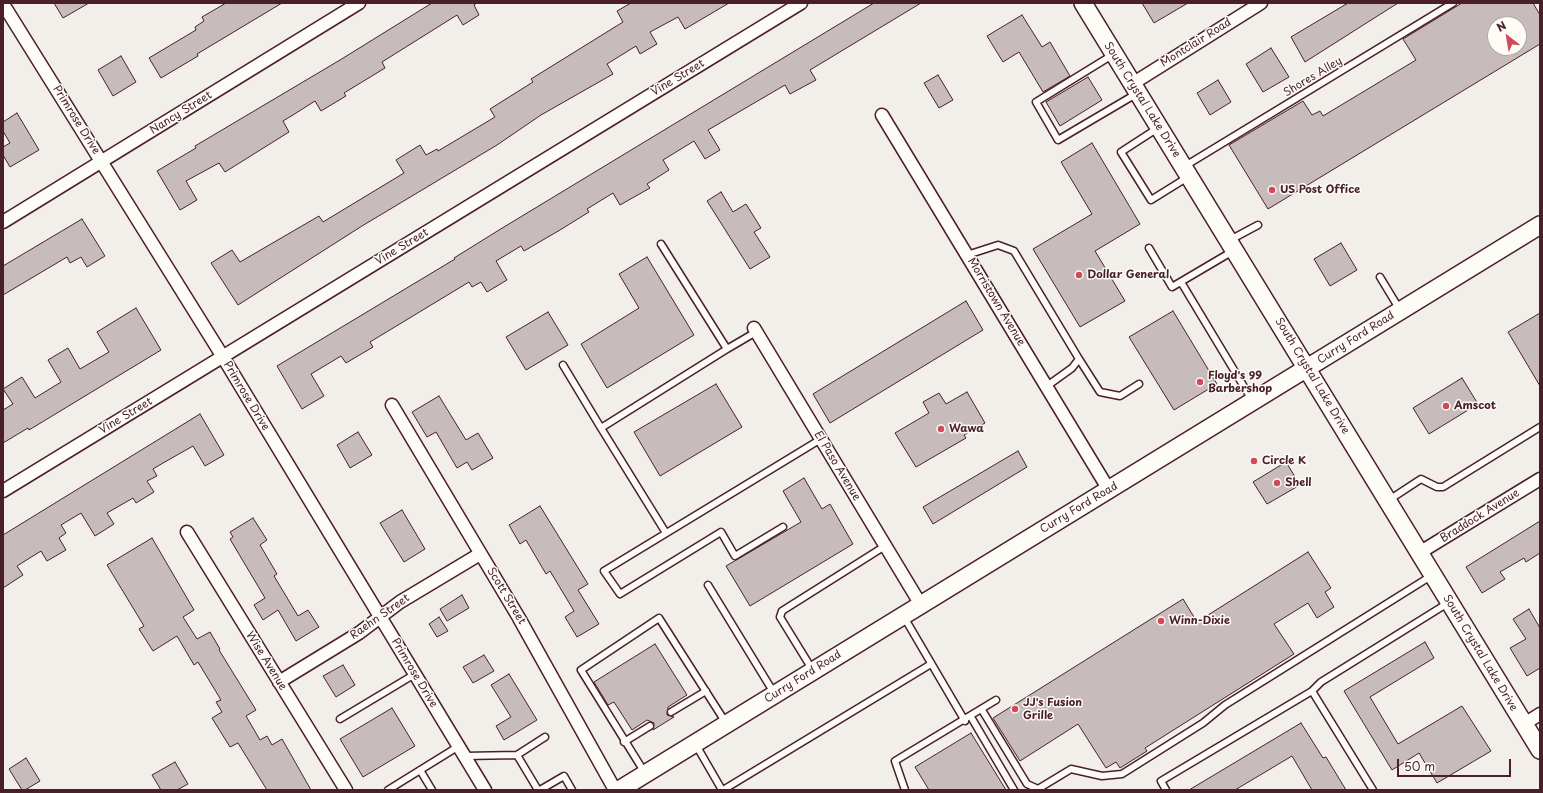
<!DOCTYPE html>
<style>
body{margin:0}
#map{position:relative;width:1543px;height:793px;overflow:hidden;background:#f2efeb;font-family:"Playpen Sans",sans-serif}
canvas{display:block}
.frame{position:absolute;inset:0;border:4px solid #4a1f2b;pointer-events:none}
.north{position:absolute;left:1487px;top:16px;width:40px;height:40px;box-sizing:border-box;background:#fdfcf7;border:1px solid #b5a4a5;border-radius:50%;rotate:329deg;font-size:11px;font-weight:700;line-height:16px;text-align:center;color:#4a1f2b}
.north::after{content:'';display:block;margin:auto;width:14px;height:18px;background:#d1495b;clip-path:polygon(50% 0,100% 100%,50% 72%,0 100%)}
.scale{position:absolute;left:1397px;top:759px;width:114px;height:18px;box-sizing:border-box;border:2px solid #4a1f2b;border-top:0;padding-left:5px;font-size:12px;line-height:14px;white-space:nowrap;color:#4a1f2b;-webkit-text-stroke:3px #fdfcf7;paint-order:stroke}
</style>
<div id="map">
<canvas width="1543" height="793"></canvas>
<div class="frame"></div>
<div class="north">N</div>
<div class="scale">50 m</div>
</div>
<script>
const context = document.querySelector('canvas').getContext('2d');
context.lineJoin = 'round';
function fillPath(path, color) {
  context.fillStyle = color;
  context.fill(path, 'evenodd');
}
function poly(rows) {
  const path = new Path2D();
  for (const r of rows) {
    path.moveTo(r[0], r[1]);
    for (let i = 2; i < r.length; i += 2) path.lineTo(r[i], r[i + 1]);
  }
  return path;
}
function trace(path, color, width, dash) {
  context.strokeStyle = color;
  context.lineWidth = width;
  context.lineCap = dash ? 'butt' : 'round';
  context.setLineDash(dash || []);
  context.stroke(path);
}
function write(font, color, halo, rows, align = 'center') {
  context.font = font + ' "Playpen Sans",sans-serif';
  context.lineWidth = 3;
  context.setLineDash([]);
  context.textBaseline = 'middle';
  context.strokeStyle = halo;
  context.fillStyle = color;
  for (const [text, x, y, turn = 0] of rows) {
    context.save();
    context.translate(x, y);
    context.rotate((+turn || 0) * Math.PI / 180);
    context.textAlign = isNaN(turn) ? turn : align;
    if (halo) context.strokeText(text, 0, 0);
    context.fillText(text, 0, 0);
    context.restore();
  }
}
const building = poly([
 [54,3,89,3,63,18,54,3],
 [226,3,282,3,197,54,198,56,161,78,149,58,196,30,195,27,204,21,202,17,226,3],
 [432,3,477,3,474,5,479,15,463,25,457,15,382,62,385,68,344,93,346,96,321,111,315,101,293,115,283,121,289,132,225,172,219,163,186,181,197,200,180,210,157,171,196,148,195,146,340,60,432,3],
 [631,3,729,3,685,29,678,17,650,32,657,44,640,54,636,46,607,64,613,74,541,115,497,145,362,226,238,305,211,263,232,250,240,262,319,216,323,222,404,173,396,160,420,145,426,155,437,149,438,151,495,117,490,109,533,82,531,79,623,22,617,11,631,3],
 [874,3,921,3,810,70,816,80,790,94,785,85,708,130,720,150,705,159,694,141,663,160,669,170,647,184,650,188,620,205,613,193,587,209,589,212,560,230,524,251,521,246,496,261,507,280,487,292,481,282,472,287,469,282,370,342,373,347,346,363,341,356,311,374,324,396,302,409,277,366,455,259,454,258,499,230,874,3],
 [1142,3,1188,3,1154,23,1142,3],
 [1348,3,1398,3,1305,62,1291,37,1348,3],
 [1462,3,1533,3,1540,15,1540,44,1268,209,1229,145,1303,101,1312,115,1320,111,1323,116,1416,60,1403,39,1462,3],
 [1495,24,1519,24,1519,48,1495,48,1495,24],
 [1022,15,1042,47,1050,42,1070,76,1043,92,1019,52,1003,62,987,36,1022,15],
 [1271,48,1289,77,1263,92,1246,64,1271,48],
 [121,56,136,82,113,96,98,70,121,56],
 [938,75,953,100,939,108,924,83,938,75],
 [1088,77,1102,100,1060,126,1046,102,1088,77],
 [1218,80,1231,102,1210,115,1197,93,1218,80],
 [17,113,39,150,10,167,3,155,3,147,10,143,3,131,3,122,17,113],
 [1092,143,1140,224,1095,251,1125,301,1080,327,1033,249,1092,214,1061,162,1092,143],
 [721,192,733,212,746,204,761,228,754,232,770,257,750,269,707,201,721,192],
 [82,219,105,256,87,267,81,257,70,263,67,257,3,295,3,266,82,219],
 [1341,243,1357,270,1330,286,1314,259,1341,243],
 [647,257,694,335,607,388,581,344,639,308,619,274,647,257],
 [966,301,983,330,830,423,813,394,966,301],
 [136,308,161,350,29,430,28,428,3,443,3,410,13,404,3,389,22,377,35,398,61,382,48,360,68,348,80,369,109,352,97,332,136,308],
 [1173,311,1217,384,1174,410,1129,337,1173,311],
 [548,312,568,345,526,370,506,337,548,312],
 [1540,313,1540,386,1508,332,1540,313],
 [1462,378,1478,404,1429,434,1413,408,1462,378],
 [716,384,742,427,660,476,634,432,716,384],
 [967,392,985,423,964,435,966,438,916,467,895,433,929,413,923,402,939,393,946,404,967,392],
 [439,396,466,440,478,433,493,458,472,470,467,462,457,468,436,432,427,437,412,412,439,396],
 [200,414,224,455,205,466,193,446,163,463,153,469,157,476,147,481,154,492,136,503,133,498,107,513,114,524,95,536,81,513,61,525,66,533,59,538,66,550,47,561,41,551,17,566,23,575,3,588,3,535,200,414],
 [358,432,372,455,350,468,337,445,358,432],
 [1018,451,1027,467,933,524,923,507,1018,451],
 [1286,462,1300,485,1267,504,1253,482,1286,462],
 [804,478,822,509,830,504,853,544,750,606,726,566,801,522,783,491,804,478],
 [540,506,588,584,578,590,599,624,577,637,565,617,574,611,550,571,546,574,526,540,520,544,509,525,540,506],
 [402,510,425,549,404,562,380,523,402,510],
 [253,518,267,540,260,545,277,574,274,576,298,616,308,610,319,627,296,641,278,610,263,620,254,605,265,598,230,539,233,537,230,532,253,518],
 [1540,521,1540,553,1526,562,1524,558,1500,572,1505,579,1482,593,1466,567,1540,521],
 [152,538,194,610,183,617,197,639,210,632,220,649,219,650,256,710,246,716,260,740,267,736,272,745,282,739,311,790,267,790,238,743,230,747,212,718,222,712,216,702,221,700,198,662,194,665,177,636,153,651,139,629,144,626,107,565,152,538],
 [1308,552,1331,588,1325,592,1334,607,1317,618,1308,603,1274,624,1294,654,1145,748,1147,751,1120,768,1116,762,1106,768,1078,724,1020,761,993,718,1183,599,1197,622,1308,552],
 [462,595,469,608,447,621,440,609,462,595],
 [1529,609,1540,628,1540,668,1527,676,1510,648,1526,639,1513,619,1529,609],
 [439,617,448,631,437,637,429,624,439,617],
 [1425,642,1434,658,1370,697,1398,744,1462,706,1491,751,1437,783,1419,753,1392,770,1344,691,1425,642],
 [655,644,687,695,668,707,667,715,674,717,653,730,654,723,647,720,632,730,614,702,608,705,594,682,655,644],
 [484,655,494,671,473,683,463,667,484,655],
 [343,665,355,685,336,697,323,676,343,665],
 [509,674,537,720,504,740,496,726,511,717,491,685,509,674],
 [392,708,415,746,363,777,340,739,392,708],
 [1301,723,1323,758,1326,757,1346,790,1312,790,1292,756,1235,790,1189,790,1301,723],
 [971,733,1006,790,929,790,915,767,971,733],
 [26,758,40,781,25,790,22,790,9,769,26,758],
 [175,762,188,784,177,790,161,790,152,775,175,762]
]);
fillPath(building, '#c8bbbb');
trace(building, '#4a1f2b', 1);
const lane = poly([
 [1114,54,1036,102,1058,140,1136,94],
 [1158,128,1121,152,1151,200,1188,177],
 [1185,166,1453,3],
 [1230,240,1258,225],
 [661,244,727,349,756,332],
 [1149,248,1172,287,1233,251],
 [967,255,998,245,1014,251,1079,359,1072,368,1047,386],
 [1380,277,1400,310],
 [1181,282,1252,400],
 [1079,359,1100,392,1120,396,1139,384],
 [563,365,601,428,727,349],
 [601,428,666,533],
 [1389,500,1421,479,1437,487,1443,487,1540,427],
 [783,527,735,556,721,532,620,594,604,571,821,439],
 [708,585,774,693],
 [904,617,965,721],
 [812,669,780,617,782,611,885,546],
 [1312,691,1321,682,1448,603],
 [982,710,1027,784,1038,789,1071,769,1102,776,1122,774,1203,723,1225,705,1431,576],
 [671,712,706,691],
 [971,717,1014,790],
 [340,719,415,674],
 [624,742,650,726],
 [696,745,722,790],
 [517,755,545,737],
 [465,756,517,755,538,790],
 [420,770,432,790],
 [645,773,581,670,659,618,726,723],
 [388,790,459,746],
 [540,790,564,776,572,790],
 [723,790,931,664],
 [905,790,895,761,996,700],
 [1166,790,1161,781,1312,691,1373,790]
]);
const street = poly([
 [3,4,223,357,485,790],
 [1132,84,1261,3],
 [882,115,1109,490],
 [3,222,359,3],
 [754,328,921,605],
 [392,405,519,618,615,790],
 [3,491,801,3],
 [187,532,346,790],
 [1419,553,1540,479],
 [279,682,359,633,400,602,480,554],
 [1524,724,1540,714]
]);
const secondary = poly([
 [1083,3,1540,750],
 [619,790,1540,225]
]);
trace(lane, '#4a1f2b', 9);
trace(street, '#4a1f2b', 15);
trace(secondary, '#4a1f2b', 20);
trace(lane, '#fdfcf7', 6);
trace(street, '#fdfcf7', 12);
trace(secondary, '#fdfcf7', 17);
for (const [x, y, r, color] of [
 [1272,190,4,"#d1495b"],
 [1079,275,4,"#d1495b"],
 [1200,382,4,"#d1495b"],
 [1446,406,4,"#d1495b"],
 [941,429,4,"#d1495b"],
 [1254,461,4,"#d1495b"],
 [1277,483,4,"#d1495b"],
 [1161,621,4,"#d1495b"],
 [1015,709,4,"#d1495b"]
]) {
  const dot = new Path2D();
  dot.arc(x, y, r, 0, 2 * Math.PI);
  context.fillStyle = color;
  context.fill(dot);
  trace(dot, '#fdfcf7', 1.5);
}
write('11px', '#4a1f2b', '#fdfcf7', [
 ["Montclair Road",1196,43,-32],
 ["Shores Alley",1313,77,-31],
 ["Vine Street",678,78,-31],
 ["South Crystal Lake Drive",1142,100,58],
 ["Nancy Street",181,113,-32],
 ["Primrose Drive",76,120,58],
 ["Vine Street",402,247,-31],
 ["Morristown Avenue",996,302,59],
 ["Curry Ford Road",1356,338,-32],
 ["South Crystal Lake Drive",1312,376,59],
 ["Primrose Drive",246,396,59],
 ["Vine Street",126,416,-31],
 ["El Paso Avenue",837,466,59],
 ["Curry Ford Road",1079,508,-31],
 ["Braddock Avenue",1480,516,-32],
 ["Scott Street",506,596,59],
 ["Raehn Street",380,617,-35],
 ["South Crystal Lake Drive",1480,653,59],
 ["Wise Avenue",266,661,58],
 ["Primrose Drive",414,673,59],
 ["Curry Ford Road",803,677,-32]
]);
write('bold 11px', '#4a1f2b', '#fdfcf7', [
 ["US Post Office",1280,190],
 ["Dollar General",1087,275],
 ["Floyd's 99",1208,376],
 ["Barbershop",1208,389],
 ["Amscot",1454,406],
 ["Wawa",949,429],
 ["Circle K",1262,461],
 ["Shell",1285,483],
 ["Winn-Dixie",1169,621],
 ["JJ's Fusion",1023,703],
 ["Grille",1023,716]
], 'left');
</script>
